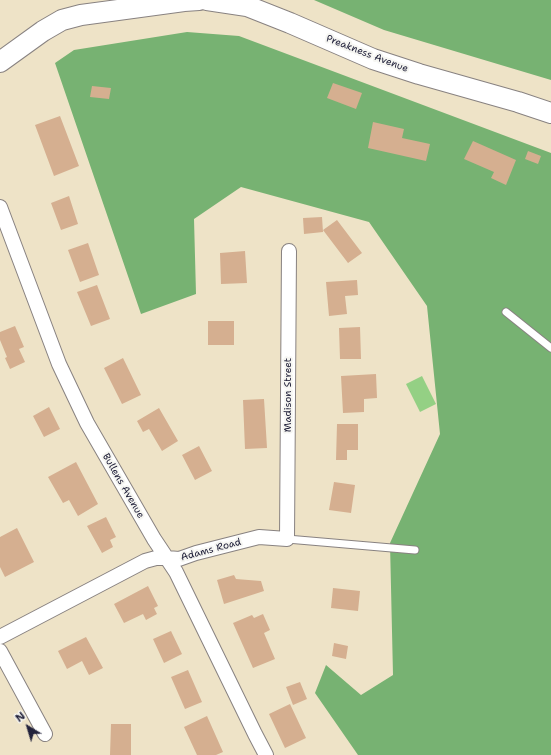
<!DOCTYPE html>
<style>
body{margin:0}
#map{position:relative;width:551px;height:755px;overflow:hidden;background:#eee3c7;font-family:"Shantell Sans",sans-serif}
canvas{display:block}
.north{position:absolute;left:8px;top:707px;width:40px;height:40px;-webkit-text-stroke:3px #f6f6f2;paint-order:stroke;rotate:322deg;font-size:11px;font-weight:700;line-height:16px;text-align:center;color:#22223b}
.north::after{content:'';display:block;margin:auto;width:14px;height:18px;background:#22223b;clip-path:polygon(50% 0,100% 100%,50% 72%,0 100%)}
</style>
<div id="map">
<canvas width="551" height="755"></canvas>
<div class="north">N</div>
</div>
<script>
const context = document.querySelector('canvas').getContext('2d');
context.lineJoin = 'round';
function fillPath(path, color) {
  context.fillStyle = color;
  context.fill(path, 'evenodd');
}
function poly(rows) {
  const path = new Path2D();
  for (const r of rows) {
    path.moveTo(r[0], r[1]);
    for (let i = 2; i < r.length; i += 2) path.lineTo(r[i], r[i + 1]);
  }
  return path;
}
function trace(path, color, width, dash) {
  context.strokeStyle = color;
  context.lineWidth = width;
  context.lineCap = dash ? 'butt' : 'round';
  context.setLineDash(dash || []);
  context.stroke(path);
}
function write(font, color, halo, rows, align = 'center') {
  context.font = font + ' "Shantell Sans",sans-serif';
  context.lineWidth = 4;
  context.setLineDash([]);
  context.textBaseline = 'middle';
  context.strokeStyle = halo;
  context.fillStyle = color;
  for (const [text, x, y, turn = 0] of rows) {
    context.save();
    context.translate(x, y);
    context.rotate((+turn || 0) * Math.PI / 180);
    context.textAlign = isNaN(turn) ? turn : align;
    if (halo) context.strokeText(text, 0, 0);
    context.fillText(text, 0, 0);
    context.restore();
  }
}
fillPath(poly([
 [422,376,436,404,420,412,406,384]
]), '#94d084');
fillPath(poly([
 [314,0,551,0,551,80,384,30],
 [187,32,239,36,551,153,551,755,358,755,315,693,326,665,361,695,393,675,390,543,440,434,427,306,369,222,241,187,194,219,196,294,141,314,55,63,74,50]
]), '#77b272');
fillPath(poly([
 [333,83,362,93,356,109,327,98],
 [92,86,111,88,109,99,90,97],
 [60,116,79,166,54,176,35,125],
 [373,122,404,129,402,138,430,144,426,161,368,148],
 [473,141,516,160,506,185,491,178,494,172,464,159],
 [528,151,541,156,538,164,525,159],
 [69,196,78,224,61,230,51,203],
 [322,217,323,232,304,234,303,218],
 [337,220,362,253,348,263,323,230],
 [88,243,99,275,80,282,68,250],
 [245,251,247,283,221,284,220,253],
 [357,280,358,295,345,296,347,314,329,316,326,282],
 [97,285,110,319,91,326,77,292],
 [208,321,234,321,234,345,208,345],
 [15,326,24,347,19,349,25,362,10,369,5,358,7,357,0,340,0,332],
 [360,327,361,359,340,359,339,328],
 [123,358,141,395,122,404,104,368],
 [376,374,377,398,364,399,364,412,343,413,341,376],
 [264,399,267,448,245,449,243,400],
 [49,407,60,429,44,437,33,416],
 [159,408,178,441,162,451,149,429,143,432,137,421],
 [337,424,358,424,358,450,347,450,347,460,336,460],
 [199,446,212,471,195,480,182,455],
 [76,462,98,504,78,516,69,500,63,503,48,477],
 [334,482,355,485,351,513,329,510],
 [106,517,116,537,110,540,113,547,102,553,87,526],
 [17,528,34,562,5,577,0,567,0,537],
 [234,575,236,579,261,581,264,591,224,604,217,580],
 [148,586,158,606,154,608,157,614,146,620,143,614,124,623,114,604],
 [333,588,360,591,358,611,331,608],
 [263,614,270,630,264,633,275,659,253,668,233,623,252,615,254,618],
 [171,631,182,654,164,663,153,639],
 [86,637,103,668,89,675,82,661,67,669,58,651],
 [334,643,348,646,346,659,332,656],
 [188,670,202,702,185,709,171,677],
 [300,682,307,699,293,705,286,687],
 [290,704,306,738,285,748,269,714],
 [207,716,223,752,216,755,197,755,184,727],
 [111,724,131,724,131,755,110,755]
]), '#d5af90');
const lane = poly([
 [506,312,551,348],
 [287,539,415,550]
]);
const street = poly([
 [0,207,59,364,87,423,154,539,176,572,255,734,266,755],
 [0,637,145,561,156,558,167,558,179,559,196,553,259,537,287,539,289,251],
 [0,651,45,734]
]);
const secondary = poly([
 [207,0,247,6,290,23,373,59,419,74,518,102,551,113],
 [0,62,43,31,62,20,81,15,184,1,199,0]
]);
trace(lane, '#888281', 9);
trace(street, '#888281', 16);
trace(secondary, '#888281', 22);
trace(lane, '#fff', 7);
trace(street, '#fff', 14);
trace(secondary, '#fff', 20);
write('10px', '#22223b', '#f6f6f2', [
 ["Preakness Avenue",367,54,21],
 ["Madison Street",288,395,-90],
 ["Bullens Avenue",123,486,60],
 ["Adams Road",211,550,-15]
]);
</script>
